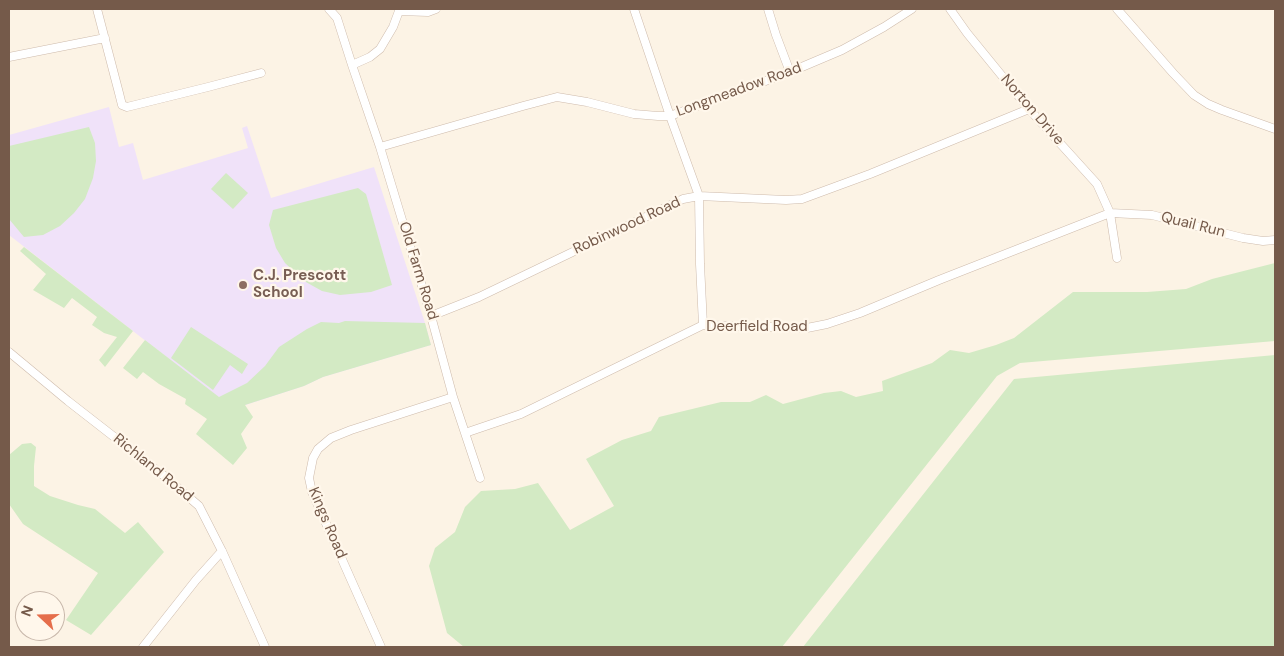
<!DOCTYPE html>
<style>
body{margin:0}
#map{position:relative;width:1284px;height:656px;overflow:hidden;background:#fcf3e5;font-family:"DM Sans",sans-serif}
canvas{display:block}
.frame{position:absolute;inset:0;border:10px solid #755a4a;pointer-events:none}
.north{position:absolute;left:15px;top:591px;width:50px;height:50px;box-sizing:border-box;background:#fff7eb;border:1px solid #c8b8ab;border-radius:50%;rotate:291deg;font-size:14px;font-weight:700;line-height:20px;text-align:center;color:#755a4a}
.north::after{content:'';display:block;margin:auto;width:18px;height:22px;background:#e56e4b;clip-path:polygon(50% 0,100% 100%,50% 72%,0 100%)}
</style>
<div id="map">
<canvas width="1284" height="656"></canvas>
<div class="frame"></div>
<div class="north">N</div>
</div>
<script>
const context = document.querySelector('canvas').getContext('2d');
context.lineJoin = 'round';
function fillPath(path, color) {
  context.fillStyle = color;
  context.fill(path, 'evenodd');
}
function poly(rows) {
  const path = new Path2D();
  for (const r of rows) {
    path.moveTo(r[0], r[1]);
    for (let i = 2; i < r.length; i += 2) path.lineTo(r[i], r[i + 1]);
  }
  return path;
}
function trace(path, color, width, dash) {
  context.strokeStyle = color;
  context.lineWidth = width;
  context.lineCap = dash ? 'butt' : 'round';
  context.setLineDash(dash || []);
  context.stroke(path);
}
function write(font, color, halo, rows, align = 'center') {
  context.font = font + ' "DM Sans",sans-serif';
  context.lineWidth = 4.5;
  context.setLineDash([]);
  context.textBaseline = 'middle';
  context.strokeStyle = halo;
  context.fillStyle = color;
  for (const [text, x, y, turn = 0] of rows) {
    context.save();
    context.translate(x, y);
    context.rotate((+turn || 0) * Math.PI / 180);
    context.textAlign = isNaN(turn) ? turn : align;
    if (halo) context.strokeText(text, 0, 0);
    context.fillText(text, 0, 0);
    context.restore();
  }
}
fillPath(poly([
 [109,107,119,147,133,143,143,180,248,148,242,128,247,126,271,198,374,167,425,323,431,345,323,377,304,386,224,412,218,397,9,235,9,135]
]), '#f0e2f9');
fillPath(poly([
 [89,127,95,143,96,161,93,178,85,199,74,213,60,226,43,235,24,237,9,219,9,146],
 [226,173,248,193,233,209,211,189],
 [358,188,366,194,392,285,371,292,340,295,322,291,304,281,285,263,276,248,269,225,273,210],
 [24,247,133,331,105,367,99,360,117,337,104,333,92,325,97,317,72,298,64,308,33,290,46,274,20,251],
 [1275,263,1275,341,1020,363,997,376,782,647,464,647,447,633,429,566,435,548,455,532,465,507,481,491,515,489,538,483,570,530,614,506,586,459,622,440,651,431,659,417,721,402,750,402,766,395,783,404,824,393,841,391,856,397,883,391,882,381,932,363,950,350,969,353,996,345,1014,338,1073,292,1147,292,1186,289,1212,279],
 [345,321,425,323,431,345,323,377,304,386,245,405,253,417,241,434,247,448,233,465,196,434,207,419,185,404,186,399,159,384,143,372,137,379,123,368,145,340,219,397,247,383,265,366,279,347,307,329,321,322,339,323],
 [191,327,248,364,242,374,230,365,213,390,171,358],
 [1275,355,1275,647,803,647,1014,379],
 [31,443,36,447,34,466,34,486,50,496,78,505,95,509,125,533,138,522,164,552,91,635,66,620,98,573,23,524,9,504,9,455,22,444]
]), '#d3eac4');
const minor = poly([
 [97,9,119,93,122,105,127,107,208,87,261,73],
 [329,9,337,18,352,65,380,147,431,316,453,397,480,478],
 [634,9,670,116,699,196,700,264,703,325],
 [768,9,776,35,790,72],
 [950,9,967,33,1029,109,1097,184,1110,213,1117,258],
 [1117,9,1173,73,1194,95,1208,104,1222,110,1275,129],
 [399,11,428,12,436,9],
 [9,57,105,38],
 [352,65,370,57,380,49,393,27,399,11,399,9],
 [380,147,523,106,557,97,587,102,634,114,658,116,670,116,790,72,842,50,884,27,912,9],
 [431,316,479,297,683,199,699,196,786,200,802,199,870,174,1029,109],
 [9,352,68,401,163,475,199,506,222,551,265,647],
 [465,433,521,414,703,325,807,328,827,324,860,313,939,280,1110,213,1152,215,1243,238,1263,241,1275,240],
 [143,647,196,580,222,551],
 [381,647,312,492,309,478,313,458,318,449,331,438,351,430,453,397]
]);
trace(minor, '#cebbac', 9);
trace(minor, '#fff', 8);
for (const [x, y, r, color] of [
 [243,285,5,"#8d6e63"]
]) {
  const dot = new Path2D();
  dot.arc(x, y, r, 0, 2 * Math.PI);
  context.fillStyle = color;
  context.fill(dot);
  trace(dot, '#fff7eb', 2);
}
write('15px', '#755a4a', '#fff7eb', [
 ["Longmeadow Road",739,90,-20],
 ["Norton Drive",1032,110,49],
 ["Quail Run",1193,225,14],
 ["Robinwood Road",627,226,-25],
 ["Old Farm Road",418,271,73],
 ["Deerfield Road",757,327],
 ["Richland Road",153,468,39],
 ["Kings Road",327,523,67]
]);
write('bold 15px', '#785e54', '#fff7eb', [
 ["C.J. Prescott",253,276],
 ["School",253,293]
], 'left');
</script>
